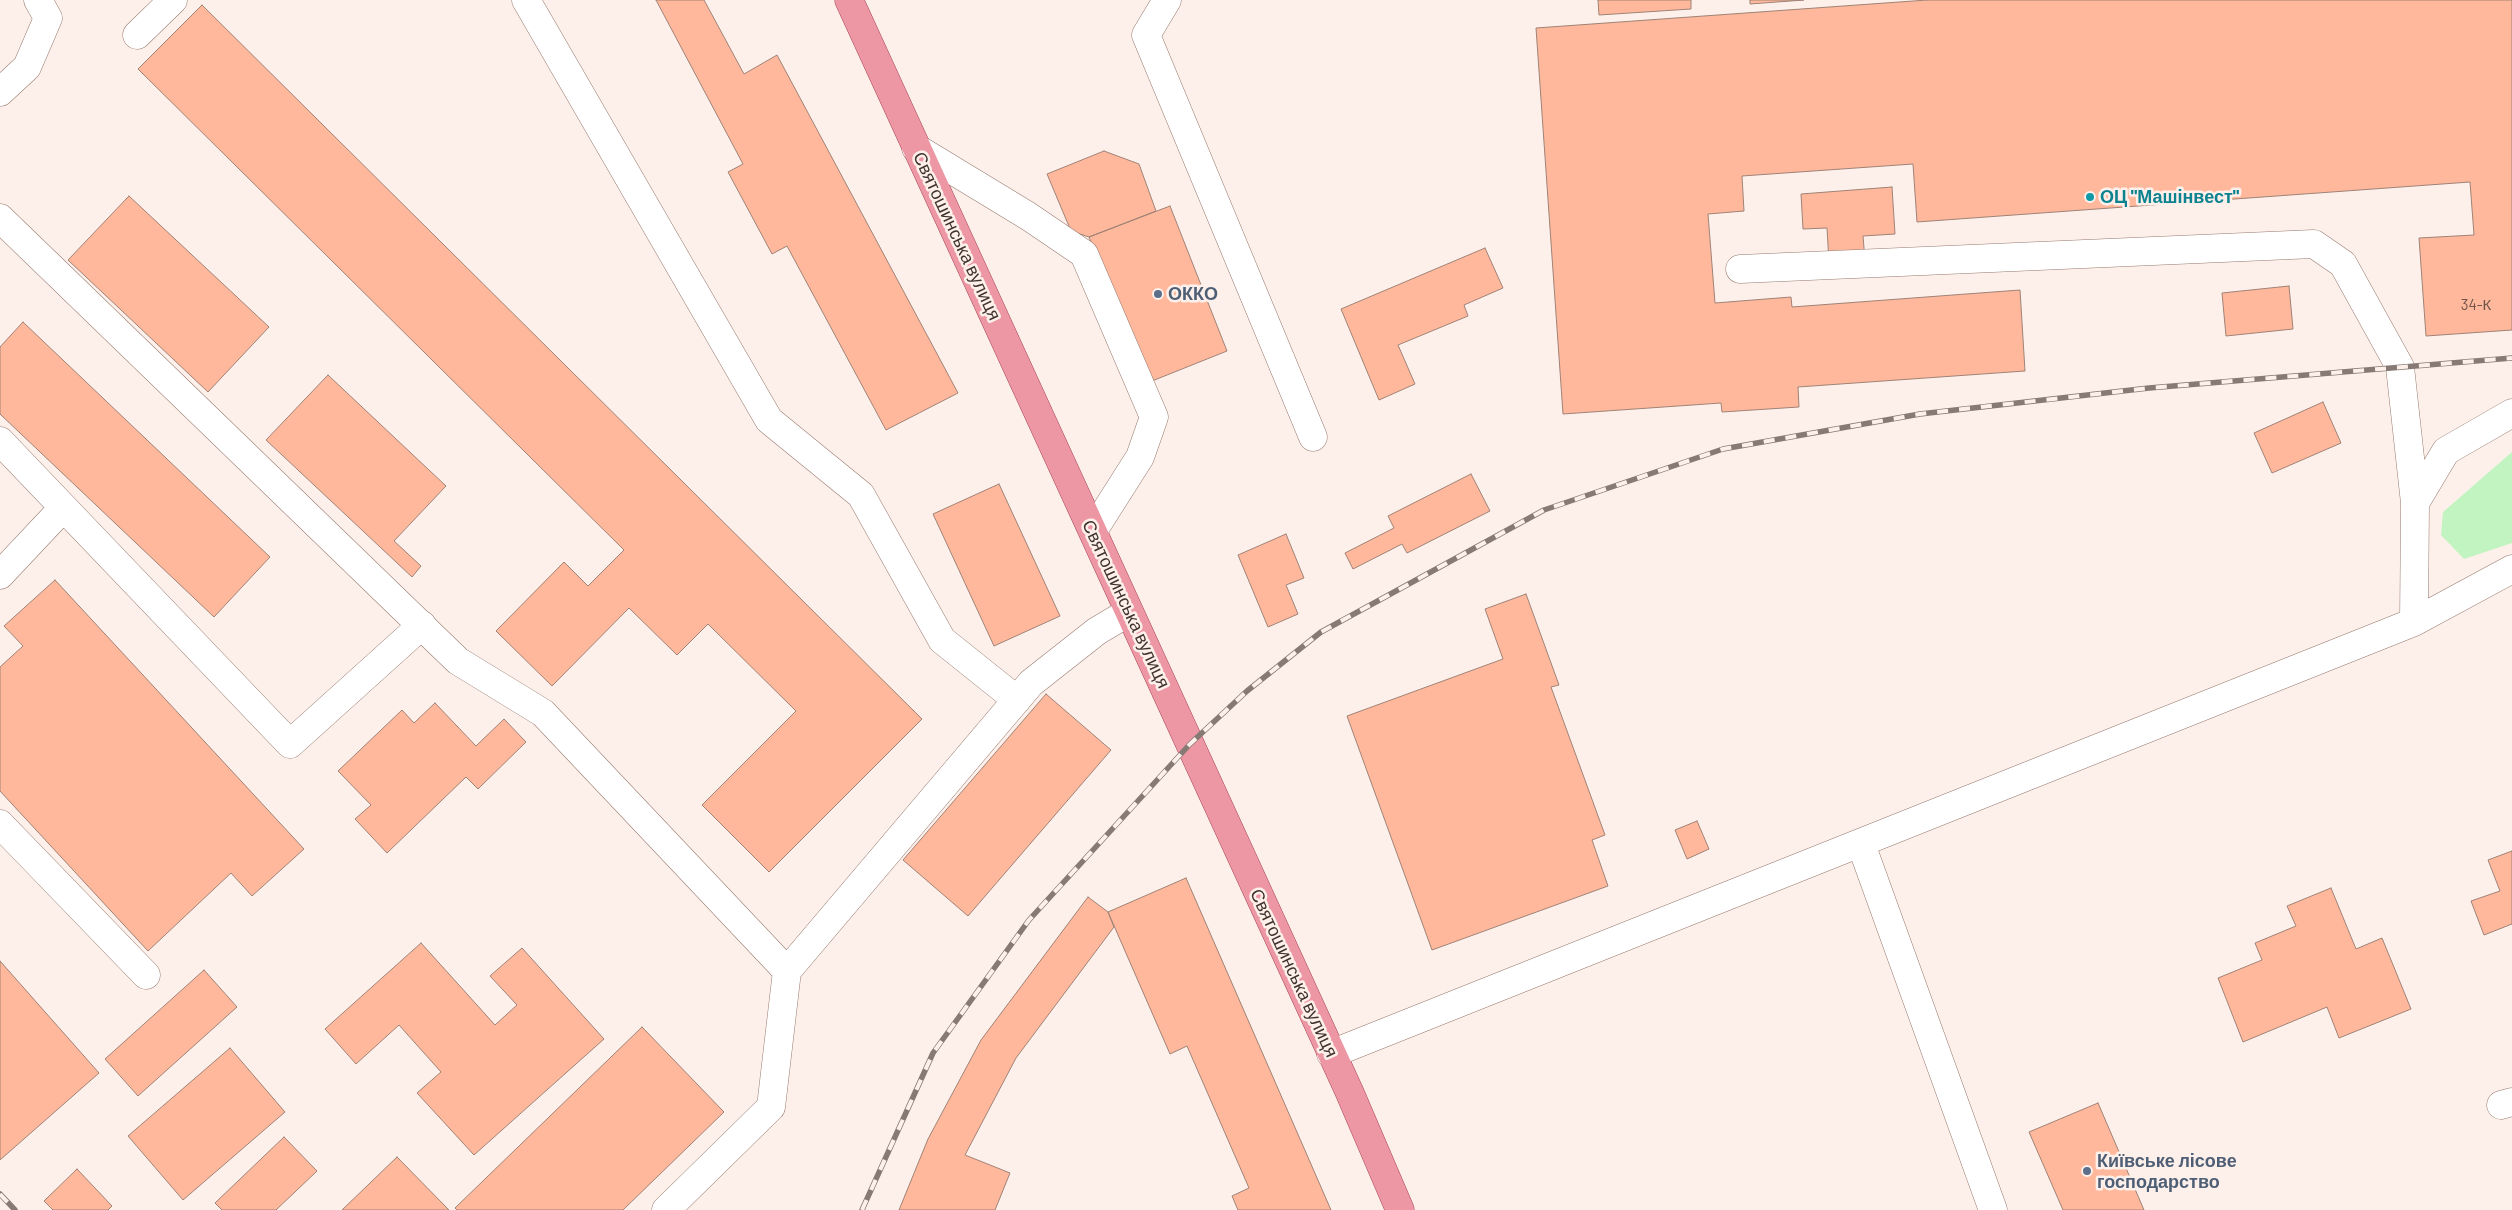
<!DOCTYPE html>
<meta charset="utf-8">
<style>
body{margin:0}
canvas{display:block;background:#fdf0eb}
</style>
<canvas width="2512" height="1210"></canvas>
<script>
const context = document.querySelector('canvas').getContext('2d');
context.lineJoin = 'round';
function fillPath(path, color) {
  context.fillStyle = color;
  context.fill(path, 'evenodd');
}
function poly(rows) {
  const path = new Path2D();
  for (const r of rows) {
    path.moveTo(r[0], r[1]);
    for (let i = 2; i < r.length; i += 2) path.lineTo(r[i], r[i + 1]);
  }
  return path;
}
function trace(path, color, width, dash) {
  context.strokeStyle = color;
  context.lineWidth = width;
  context.lineCap = dash ? 'butt' : 'round';
  context.setLineDash(dash || []);
  context.stroke(path);
}
function write(font, color, halo, rows, align = 'center') {
  context.font = font + ' Barlow,sans-serif';
  context.lineWidth = 5;
  context.setLineDash([]);
  context.textBaseline = 'middle';
  context.strokeStyle = halo;
  context.fillStyle = color;
  for (const [text, x, y, turn = 0] of rows) {
    context.save();
    context.translate(x, y);
    context.rotate((+turn || 0) * Math.PI / 180);
    context.textAlign = isNaN(turn) ? turn : align;
    if (halo) context.strokeText(text, 0, 0);
    context.fillText(text, 0, 0);
    context.restore();
  }
}
fillPath(poly([
 [2512,452,2512,543,2464,559,2441,535,2443,512]
]), '#c1f4c1');
const building = poly([
 [656,0,704,0,744,74,777,55,958,393,886,430,787,246,772,254,728,172,743,164,656,0],
 [1598,0,1691,0,1691,9,1599,15,1598,0],
 [1750,0,1804,0,1750,4,1750,0],
 [1927,0,2512,0,2512,330,2426,336,2419,238,2474,235,2470,182,1917,222,1913,164,1742,176,1744,211,1708,214,1715,303,1791,297,1792,307,2020,290,2025,371,1798,387,1799,407,1722,412,1721,403,1563,414,1536,28,1927,0],
 [202,5,922,719,769,872,702,805,796,711,708,624,677,655,629,608,552,686,496,631,564,562,588,586,624,550,138,69,202,5],
 [1104,151,1139,164,1156,211,1089,237,1071,231,1047,174,1104,151],
 [1892,187,1895,234,1863,236,1865,260,1829,262,1827,228,1803,229,1801,194,1892,187],
 [129,196,269,327,208,392,68,260,129,196],
 [1170,206,1227,351,1147,383,1089,237,1170,206],
 [1485,248,1503,288,1464,305,1468,316,1398,345,1415,384,1379,400,1341,309,1485,248],
 [2289,286,2293,329,2226,336,2222,293,2289,286],
 [23,322,270,557,214,617,0,414,0,347,23,322],
 [328,375,446,486,394,541,421,566,412,577,266,440,328,375],
 [2323,402,2341,443,2272,473,2254,433,2323,402],
 [1471,474,1490,511,1407,553,1402,544,1353,569,1345,553,1394,528,1388,516,1471,474],
 [999,484,1060,616,994,646,933,514,999,484],
 [1286,534,1304,578,1286,585,1298,614,1268,627,1238,555,1286,534],
 [55,580,304,849,252,896,231,873,148,951,0,791,0,667,23,646,4,626,55,580],
 [1526,594,1559,685,1551,687,1605,835,1592,840,1608,886,1432,950,1347,716,1503,659,1485,609,1526,594],
 [1046,694,1111,750,968,916,903,860,1046,694],
 [435,703,476,746,504,719,526,742,478,789,466,777,387,853,355,819,371,805,338,771,402,710,414,723,435,703],
 [1697,821,1709,849,1687,859,1675,830,1697,821],
 [2512,851,2512,924,2484,935,2471,901,2500,891,2488,860,2512,851],
 [1186,878,1331,1210,1238,1210,1232,1196,1249,1188,1187,1046,1170,1054,1108,912,1186,878],
 [2331,888,2356,949,2382,938,2411,1009,2339,1038,2327,1007,2243,1042,2218,978,2262,960,2255,943,2296,926,2287,906,2331,888],
 [1088,897,1108,912,1114,927,1016,1058,965,1155,1010,1173,995,1210,899,1210,928,1139,981,1040,1088,897],
 [421,943,495,1025,517,1005,490,976,522,948,604,1039,474,1155,417,1093,441,1072,399,1025,356,1064,325,1029,421,943],
 [0,961,99,1073,0,1160,0,961],
 [204,970,237,1007,138,1096,105,1059,204,970],
 [642,1027,724,1112,623,1210,457,1210,455,1208,642,1027],
 [230,1048,285,1112,183,1200,128,1136,230,1048],
 [2098,1103,2144,1210,2063,1210,2029,1132,2098,1103],
 [284,1137,317,1171,276,1210,222,1210,215,1203,284,1137],
 [397,1157,449,1210,342,1210,397,1157],
 [77,1169,112,1206,108,1210,53,1210,44,1201,77,1169]
]);
fillPath(building, '#ffb89b');
trace(building, '#9f8276', 1);
const minor = poly([
 [526,0,769,420,861,495,942,640,1017,700],
 [1167,0,1146,35,1313,437],
 [137,35,173,0],
 [0,92,27,67,48,18,38,0],
 [916,148,1028,216,1084,254,1154,417,1140,457,1093,531],
 [0,218,458,661,543,713,787,971],
 [1740,269,2314,244,2343,264,2400,367,2415,503],
 [0,441,290,744,422,625],
 [0,575,63,508],
 [2414,622,2415,503,2446,451,2512,413],
 [0,824,146,975],
 [1861,844,1993,1210],
 [1331,1054,2414,622,2512,569],
 [2501,1105,2512,1102],
 [666,1210,771,1107,787,971,1031,683,1097,631,1129,612]
]);
const major = poly([
 [849,0,1349,1091,1400,1210]
]);
trace(minor, '#977a6f', 29);
trace(major, '#a94754', 29);
trace(minor, '#fff', 28);
trace(major, '#ed97a4', 28);
const rail = poly([
 [0,1194,15,1210],
 [862,1210,933,1053,1029,920,1190,744,1247,691,1321,632,1544,510,1723,449,1920,414,2149,388,2512,358]
]);
trace(rail, '#877a75', 5.5);
trace(rail, '#fdf0eb', 4, [11]);
for (const [x, y, r, color] of [
 [2090,197,5,"#0f9aa8"],
 [1158,294,5,"#5c6f8a"],
 [2087,1171,5,"#5c6f8a"]
]) {
  const dot = new Path2D();
  dot.arc(x, y, r, 0, 2 * Math.PI);
  context.fillStyle = color;
  context.fill(dot);
  trace(dot, '#fdf0eb', 2);
}
write('15px', '#705449', null, [
 ["34-К",2476,305]
]);
write('bold 18px', '#0d838f', '#fdf0eb', [
 ["ОЦ \"Машінвест\"",2100,197]
], 'left');
write('18px', '#40332e', '#fdf0eb', [
 ["Святошинська вулиця",957,236,65],
 ["Святошинська вулиця",1126,604,65],
 ["Святошинська вулиця",1294,973,65]
]);
write('bold 18px', '#4e5e75', '#fdf0eb', [
 ["ОККО",1168,294],
 ["Київське лісове",2097,1161],
 ["господарство",2097,1182]
], 'left');
</script>
